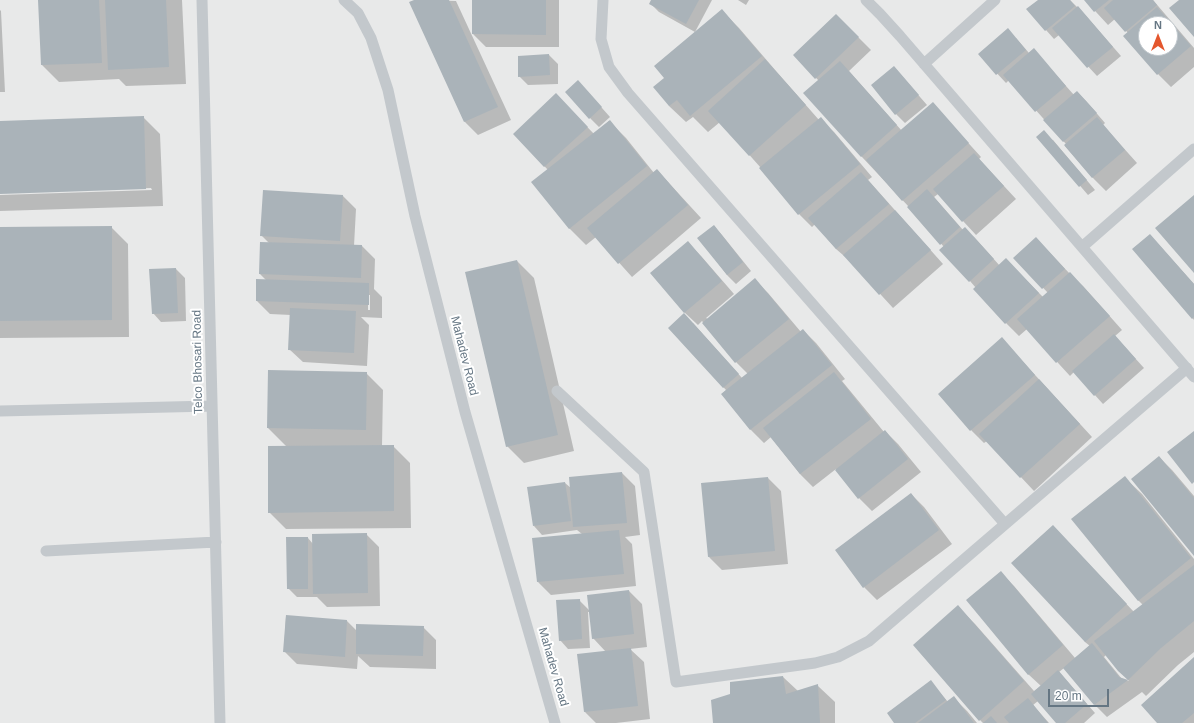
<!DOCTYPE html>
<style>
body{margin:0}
#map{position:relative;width:1194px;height:723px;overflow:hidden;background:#fafaf8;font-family:Arial,sans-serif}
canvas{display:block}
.north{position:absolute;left:1138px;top:16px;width:40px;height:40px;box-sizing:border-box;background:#fff;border:1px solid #c1c8cd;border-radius:50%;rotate:0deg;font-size:11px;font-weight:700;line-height:16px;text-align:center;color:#657683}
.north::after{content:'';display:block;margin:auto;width:14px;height:18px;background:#e4572e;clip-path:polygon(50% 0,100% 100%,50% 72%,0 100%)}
.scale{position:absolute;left:1048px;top:689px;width:61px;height:18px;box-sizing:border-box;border:2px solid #657683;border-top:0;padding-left:5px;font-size:12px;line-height:14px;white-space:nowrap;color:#657683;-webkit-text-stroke:3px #fff;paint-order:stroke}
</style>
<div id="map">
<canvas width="1194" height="723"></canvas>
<div class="north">N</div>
<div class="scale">20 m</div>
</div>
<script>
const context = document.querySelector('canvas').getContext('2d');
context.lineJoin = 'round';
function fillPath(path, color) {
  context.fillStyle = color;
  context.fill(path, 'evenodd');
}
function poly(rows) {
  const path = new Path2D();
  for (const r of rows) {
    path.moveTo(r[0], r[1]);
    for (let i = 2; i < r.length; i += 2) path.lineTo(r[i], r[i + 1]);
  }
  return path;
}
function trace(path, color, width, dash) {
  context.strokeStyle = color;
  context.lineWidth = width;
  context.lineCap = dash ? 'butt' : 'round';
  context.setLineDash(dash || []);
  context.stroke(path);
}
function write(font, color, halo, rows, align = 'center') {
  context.font = font + ' Arial,sans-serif';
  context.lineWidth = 4;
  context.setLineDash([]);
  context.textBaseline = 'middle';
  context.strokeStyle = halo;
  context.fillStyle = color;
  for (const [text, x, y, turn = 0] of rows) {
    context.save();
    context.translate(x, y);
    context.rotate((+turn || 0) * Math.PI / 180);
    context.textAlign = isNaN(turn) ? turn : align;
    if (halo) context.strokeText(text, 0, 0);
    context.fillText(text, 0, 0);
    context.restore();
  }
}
fillPath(poly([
 [0,0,1194,0,1194,723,0,723],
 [1146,24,1170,24,1170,48,1146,48]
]), '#e8e9e9');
fillPath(poly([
 [39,0,182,0,186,84,126,86,119,79,59,82,42,65],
 [417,0,456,1,511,120,478,135,465,122],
 [473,0,559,0,559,47,486,47,473,34],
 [652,0,712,0,695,32,659,12,650,3],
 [738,0,749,0,746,5],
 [1039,0,1070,0,1086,16,1121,56,1097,76,1059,35,1054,39,1046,30],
 [1085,0,1153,0,1194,48,1194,67,1171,87,1158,74,1128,33,1115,19,1108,25],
 [1146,24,1170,24,1170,48,1146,48],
 [0,10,1,11,5,92,0,92],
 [722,11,739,28,776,71,819,120,820,119,834,132,872,177,868,180,943,264,893,308,850,261,836,249,815,224,812,227,799,214,761,168,720,122,708,132,693,117,686,122,669,106,666,78],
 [836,15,871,50,849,71,902,131,933,104,981,157,979,159,1016,199,976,235,938,194,934,197,963,230,974,237,1000,266,1019,273,1043,297,1048,293,1015,258,1036,238,1070,274,1083,286,1122,330,1115,336,1144,368,1103,404,1074,372,1070,376,1027,329,1019,336,1006,323,970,281,944,247,909,207,862,157,805,93,819,81,794,55],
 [1016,38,1029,53,1034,50,1074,95,1077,92,1086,101,1105,123,1103,125,1137,163,1106,191,1093,178,1065,146,1066,144,1009,80,1006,83,979,54],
 [549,55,558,64,558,84,528,85,519,76],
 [894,67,927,105,905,123,896,114],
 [586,90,610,117,599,127,590,118],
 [569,108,594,134,609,121,626,138,654,173,657,170,701,218,632,277,596,237,586,245,569,228,548,170,514,134],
 [143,117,160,134,163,206,0,211,0,195,152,190,151,188,0,193,0,122],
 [1038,137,1053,140,1095,190,1088,195],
 [343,196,356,209,354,246,362,246,375,259,374,289,382,297,382,318,361,317,369,325,367,366,303,362,289,349,291,315,270,314,257,301,266,280,260,274,261,243,269,243,261,235],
 [368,295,370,295,370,310,368,310],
 [714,226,722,235,751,271,736,284,727,275,699,238],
 [111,227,128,244,129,337,0,338,0,228],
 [1150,235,1194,284,1194,320,1133,249],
 [688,243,701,256,734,294,706,318,708,319,755,280,768,293,801,332,803,330,816,343,845,379,842,381,884,432,885,431,898,444,921,472,872,511,859,498,836,469,813,487,800,474,771,437,764,443,751,430,722,394,726,390,669,328,693,323,742,378,748,374,736,362,702,321,698,325,684,312],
 [517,261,534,278,574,451,524,463,507,446],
 [176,269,185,278,186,321,161,322,153,313],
 [1002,339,1092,437,1034,491,987,441,984,443,971,430,939,394],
 [269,371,366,373,383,390,382,446,393,446,410,463,411,528,286,529,269,512,287,447,268,428],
 [1159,457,1172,470,1194,496,1194,554],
 [622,473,635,486,640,535,625,537,632,544,636,586,551,595,538,582,582,534,577,530,542,535,534,526,565,483,571,488],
 [768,478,781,491,788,564,722,570,709,557,703,484],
 [1125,478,1142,494,1194,559,1194,652,1178,665,1146,696,1142,692,1107,717,1094,704,1064,668,1059,672,1095,713,1084,723,1058,723,1038,701,1033,705,1049,723,983,723,980,720,958,607,975,624,1034,691,1041,686,1028,674,1001,573,1014,586,1075,658,1090,646,1085,642,1053,526,1134,612,1143,605,1138,600],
 [1106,655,1119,670,1129,681,1122,679,1104,657],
 [911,494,924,507,952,544,877,600,864,587],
 [366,534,379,547,380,606,327,607,317,597,297,597,288,588,308,538,313,544],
 [629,591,642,604,647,647,630,649,644,662,650,719,616,723,596,723,585,712,578,655,606,652,593,638,590,612,588,612,590,648,568,649,560,640,579,600,590,611],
 [286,616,347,621,357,631,423,627,436,640,436,669,370,667,358,656,357,669,297,664,284,651],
 [1194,659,1194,723,1159,723],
 [783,677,798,691,818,686,835,702,835,723,714,723],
 [931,682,948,702,954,698,967,711,977,723,895,723]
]), '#0003');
fillPath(poly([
 [38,0,99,0,102,63,41,65],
 [105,0,166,0,169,67,108,70],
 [414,0,449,0,498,107,464,122,409,2],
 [472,0,546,0,546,35,472,34],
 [651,0,699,0,686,24,649,4],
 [1038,0,1070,0,1075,6,1045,31,1026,9],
 [1084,0,1109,0,1094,12],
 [1113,0,1153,0,1157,5,1125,32,1104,8],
 [1179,0,1194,0,1194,37,1169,8],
 [1078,6,1113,47,1087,68,1052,28],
 [1157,7,1191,46,1157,75,1123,36],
 [1146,24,1170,24,1170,48,1146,48],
 [722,9,762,56,690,116,677,100,669,106,653,87,664,78,654,66],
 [836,14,859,37,815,79,793,55],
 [1008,28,1026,50,996,75,978,54],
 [1034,48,1066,86,1035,112,1003,75],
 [549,54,550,75,518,77,518,56],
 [765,59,806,105,749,156,708,111],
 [840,61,897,125,861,157,803,93],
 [894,66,919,95,895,115,871,85],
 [578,80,602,107,589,119,565,92],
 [1077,91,1097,113,1063,142,1043,120],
 [556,93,588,127,544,167,513,134],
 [933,102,969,143,902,201,866,160],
 [144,116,146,189,0,194,0,121],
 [821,117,860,164,798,215,759,168],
 [1097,117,1125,150,1092,178,1064,145],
 [610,120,647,166,569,229,531,182],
 [1044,130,1087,180,1079,187,1036,137],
 [974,153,1004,186,962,222,933,189],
 [657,169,688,205,618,264,587,228],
 [861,172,889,204,836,249,808,218],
 [927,189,960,227,940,245,907,207],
 [263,190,343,195,340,241,260,236],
 [1194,195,1194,273,1155,228],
 [895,210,931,250,879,295,843,255],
 [714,225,743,262,727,275,697,238],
 [112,226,112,320,0,321,0,227],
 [965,227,994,259,969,282,939,250],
 [1150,234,1194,284,1194,317,1192,319,1132,249],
 [1036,237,1065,269,1042,289,1013,258],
 [688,241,722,281,684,313,650,273],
 [260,242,362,245,361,278,259,274],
 [1006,258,1039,293,1005,324,973,289],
 [517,260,558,435,506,447,465,272],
 [176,268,178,313,152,314,149,269],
 [1070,272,1110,316,1056,363,1017,319],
 [755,278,789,319,735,363,702,323],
 [256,279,369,283,369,305,256,301],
 [290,308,356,311,354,353,288,350],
 [684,313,739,374,723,388,668,328],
 [803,329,832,365,750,430,721,394],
 [1114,334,1136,359,1094,396,1072,371],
 [1002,337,1035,375,970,431,938,394],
 [268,370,367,372,366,430,267,428],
 [834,372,871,419,800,474,763,428],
 [1039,379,1080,424,1020,478,979,434],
 [885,430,908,459,858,499,835,470],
 [1194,431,1194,482,1192,484,1167,452],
 [394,445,394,511,268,513,268,446],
 [1159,456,1194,498,1194,556,1131,479],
 [622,472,627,523,573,527,569,477],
 [1125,476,1191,558,1138,601,1071,519],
 [768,477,775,551,708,557,701,483],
 [565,482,571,521,533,526,527,487],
 [911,493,939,530,863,588,835,550],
 [1053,525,1127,604,1085,642,1011,563],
 [619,530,624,574,537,582,532,538],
 [367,533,368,593,313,594,312,534],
 [286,537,308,537,308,589,287,589],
 [1194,565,1194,621,1161,648,1128,680,1094,705,1063,668,1092,643,1119,677,1128,680,1118,671,1094,641],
 [1001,571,1063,645,1028,675,966,600],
 [629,590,634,634,592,639,587,595],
 [580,599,582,639,559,641,556,600],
 [958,605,1024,681,979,721,913,645],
 [286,615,347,620,345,657,283,652],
 [356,624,424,626,423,656,356,654],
 [631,648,638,706,584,712,577,654],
 [1194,657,1194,713,1182,723,1157,723,1141,705],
 [1058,670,1087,704,1065,723,1056,723,1031,694],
 [783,676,786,694,818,684,820,723,713,723,711,700,730,694,730,682],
 [931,680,946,700,915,723,894,723,887,713],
 [954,696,974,723,918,723],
 [1028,698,1048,723,1009,723,1004,717],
 [991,716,997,723,983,723]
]), '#aab3b9');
trace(poly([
 [202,0,220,723],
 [344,0,358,13,371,38,388,90,415,216,465,412,555,723],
 [603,0,601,39,609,67,628,93,1005,524],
 [866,0,880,14,900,36,1194,377],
 [924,64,995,0],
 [1082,247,1194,149],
 [557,391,644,472,676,682,815,663,838,657,869,641,1187,368],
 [0,411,212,406],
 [46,551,216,542]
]), '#c3c8cc', 11);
write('12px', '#657683', '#fff', [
 ["Mahadev Road",464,356,76],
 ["Telco Bhosari Road",198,362,-91],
 ["Mahadev Road",553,667,74]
]);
</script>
